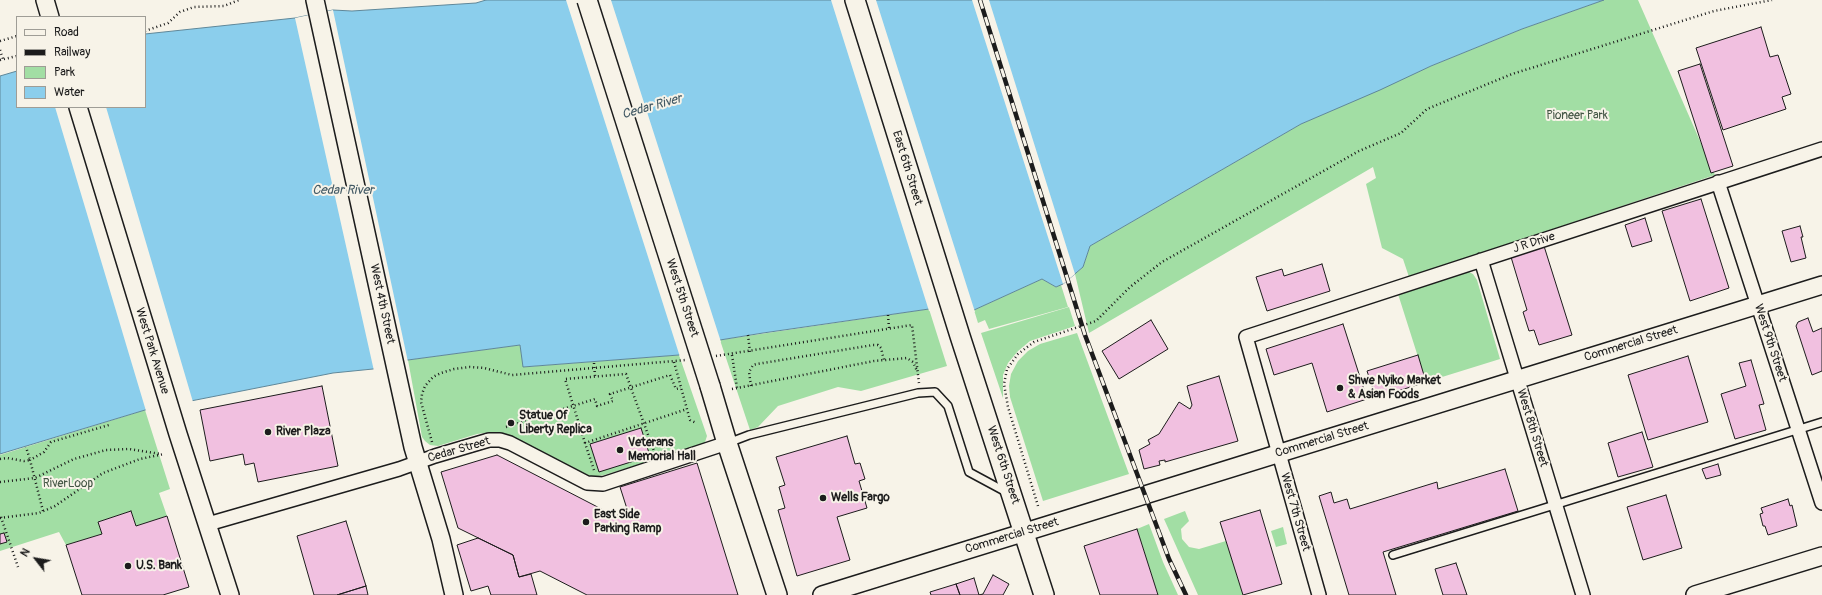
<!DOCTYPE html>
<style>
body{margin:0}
#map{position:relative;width:1822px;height:595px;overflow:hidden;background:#f7f3e8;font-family:Pangolin,sans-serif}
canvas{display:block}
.legend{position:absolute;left:16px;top:16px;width:130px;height:92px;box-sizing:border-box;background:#f7f3e8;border:1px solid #9f9d96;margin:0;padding:5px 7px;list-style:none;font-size:12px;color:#1c1c1c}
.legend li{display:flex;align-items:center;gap:8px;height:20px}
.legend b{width:20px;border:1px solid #9f9d96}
.north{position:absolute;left:16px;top:539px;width:40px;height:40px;-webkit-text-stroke:3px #f7f3e8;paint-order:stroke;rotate:301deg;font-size:11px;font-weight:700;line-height:16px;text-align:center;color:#1c1c1c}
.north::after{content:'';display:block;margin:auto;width:14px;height:18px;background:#1c1c1c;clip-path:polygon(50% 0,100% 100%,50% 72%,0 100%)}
</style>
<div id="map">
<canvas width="1822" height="595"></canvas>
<ul class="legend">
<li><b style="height:5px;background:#f7f3e8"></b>Road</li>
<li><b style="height:5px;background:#1c1c1c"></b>Railway</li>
<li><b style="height:11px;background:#a2dea4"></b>Park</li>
<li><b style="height:11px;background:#8bceec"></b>Water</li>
</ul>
<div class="north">N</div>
</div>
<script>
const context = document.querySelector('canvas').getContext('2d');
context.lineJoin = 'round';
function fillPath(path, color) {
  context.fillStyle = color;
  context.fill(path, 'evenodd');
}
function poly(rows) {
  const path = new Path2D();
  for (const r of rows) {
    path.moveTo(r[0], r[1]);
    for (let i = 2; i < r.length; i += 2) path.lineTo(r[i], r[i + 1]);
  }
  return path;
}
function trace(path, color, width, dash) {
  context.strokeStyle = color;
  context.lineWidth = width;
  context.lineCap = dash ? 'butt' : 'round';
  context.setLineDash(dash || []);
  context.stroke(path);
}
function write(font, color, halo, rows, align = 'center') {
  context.font = font + ' Pangolin,sans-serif';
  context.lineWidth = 4;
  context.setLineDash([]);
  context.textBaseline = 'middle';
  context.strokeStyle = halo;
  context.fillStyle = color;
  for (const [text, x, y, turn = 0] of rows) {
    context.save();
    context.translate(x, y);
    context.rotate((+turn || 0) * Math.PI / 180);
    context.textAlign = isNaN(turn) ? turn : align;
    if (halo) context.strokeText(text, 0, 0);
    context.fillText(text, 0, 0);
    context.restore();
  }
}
fillPath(poly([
 [1604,0,1638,0,1715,175,1409,277,1403,259,1382,248,1366,184,1376,178,1373,167,1089,333,1075,274,1083,267,1090,246,1301,124,1431,66,1522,29],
 [1461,271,1467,271,1473,274,1477,280,1500,359,1426,382,1398,294],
 [1042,279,1056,287,1061,285,1068,307,989,329,985,320,978,323,974,310],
 [1069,307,1075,326,1030,341,1018,351,1008,363,1003,375,1003,398,981,333],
 [929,309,947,366,861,391,838,387,778,406,758,427,750,430,720,340],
 [1077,333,1129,474,1043,501,1010,397,1009,386,1011,374,1018,361,1028,351,1040,344],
 [520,345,524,367,679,355,707,436,705,442,701,446,604,475,594,477,585,474,504,433,491,432,477,434,438,446,430,445,425,441,422,437,408,360],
 [145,410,170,489,159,493,167,516,136,526,131,511,98,522,102,534,66,545,59,532,0,551,0,455],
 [1185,511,1189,521,1181,529,1182,539,1189,547,1199,549,1226,541,1243,595,1198,595,1164,519],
 [1149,524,1163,562,1178,595,1158,595,1137,529],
 [1283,527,1287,544,1276,547,1271,531]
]), '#a2dea4');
const water = poly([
 [486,0,1604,0,1522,29,1431,66,1380,90,1301,124,1090,246,1083,267,1063,284,1056,287,1042,279,974,310,929,309,763,333,720,340,679,355,523,367,520,345,408,360,373,369,333,373,145,410,0,454,0,76,17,71,17,107,145,107,145,34,295,18,333,10,352,11,476,3,486,0]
]);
fillPath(water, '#8bceec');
trace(water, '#5f8799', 1);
fillPath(poly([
 [566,0,611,0,721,342,680,357],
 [831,0,876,0,975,312,929,311],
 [972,0,989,0,1075,274,1063,284],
 [333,10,408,362,374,371,295,18],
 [55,107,106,107,193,402,146,411]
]), '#f7f3e8');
const building = poly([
 [1761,27,1770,57,1778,55,1791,94,1782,97,1786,109,1723,130,1696,48,1761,27],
 [1700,64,1733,166,1711,173,1678,71,1700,64],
 [1701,199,1729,288,1690,301,1662,211,1701,199],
 [1645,218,1652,241,1632,247,1625,225,1645,218],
 [1800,226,1803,237,1801,237,1806,258,1791,262,1782,231,1800,226],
 [1544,246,1572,335,1539,345,1534,330,1529,331,1523,312,1527,310,1511,257,1544,246],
 [1322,264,1330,291,1267,311,1256,277,1282,269,1284,276,1322,264],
 [1808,318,1813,332,1822,328,1822,371,1812,375,1796,326,1798,322,1808,318],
 [1151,320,1168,349,1119,379,1102,351,1151,320],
 [1343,324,1367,399,1327,412,1312,363,1274,375,1266,349,1343,324],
 [1418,355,1426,382,1376,398,1367,371,1418,355],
 [1688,356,1708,422,1648,440,1628,375,1688,356],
 [1751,360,1764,404,1759,405,1766,430,1735,439,1721,394,1746,386,1739,363,1751,360],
 [1219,376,1238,441,1165,462,1165,460,1159,461,1160,465,1144,469,1139,450,1150,444,1148,440,1159,434,1179,402,1190,409,1192,405,1187,386,1219,376],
 [322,386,338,466,258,482,254,463,245,465,243,454,210,461,200,410,322,386],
 [641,428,650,456,599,472,590,444,641,428],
 [1642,432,1653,467,1618,477,1608,443,1642,432],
 [847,436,855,464,860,463,865,479,859,481,867,508,837,517,850,560,797,576,778,510,785,508,779,487,785,485,776,457,847,436],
 [497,455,615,516,628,512,620,487,697,463,738,595,587,595,540,571,519,577,513,555,458,528,441,472,497,455],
 [1718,464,1721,475,1706,479,1702,469,1718,464],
 [1505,469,1518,511,1383,552,1396,595,1349,595,1319,496,1331,492,1334,503,1347,499,1350,509,1437,482,1438,489,1505,469],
 [1666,495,1682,548,1643,560,1627,507,1666,495],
 [1788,499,1790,506,1792,505,1797,526,1768,535,1765,526,1763,526,1760,514,1763,513,1761,508,1788,499],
 [1260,510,1282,584,1243,595,1220,522,1260,510],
 [131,511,136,526,167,516,189,587,163,595,82,595,66,545,102,534,98,522,131,511],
 [346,521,366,586,337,595,314,595,297,536,346,521],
 [1137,529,1158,595,1100,595,1084,546,1137,529],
 [4,533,7,542,0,544,0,534,4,533],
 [478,538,513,555,519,577,531,574,537,595,491,595,488,586,471,591,457,545,478,538],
 [1456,563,1467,595,1443,595,1435,569,1456,563],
 [993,575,1009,584,1003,595,979,595,983,594,993,575],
 [974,578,979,595,960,595,956,584,974,578],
 [956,584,960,595,931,595,930,592,956,584],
 [366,586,368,595,337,595,366,586]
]);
fillPath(building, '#f1c0e0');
trace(building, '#1c1c1c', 1);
const service = poly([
 [728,443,749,435,918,393,935,392,948,406,969,472,1008,493],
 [1393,555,1822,422]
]);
const minor = poly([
 [1718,182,1822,503],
 [1481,260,1583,595],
 [208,524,399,469,435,456,489,440,500,440,510,443,587,483,603,484,727,443],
 [1319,595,1246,337,1822,149]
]);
const tertiary = poly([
 [45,0,50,17],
 [315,0,413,447,441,539,454,595],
 [78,107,178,434,230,595],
 [822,595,1822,285],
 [1695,595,1822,556]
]);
const secondary = poly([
 [855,0,960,336,1044,595],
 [710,386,727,443,777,595]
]);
trace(service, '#1c1c1c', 10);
trace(minor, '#1c1c1c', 16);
trace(tertiary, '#1c1c1c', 20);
trace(secondary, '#1c1c1c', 22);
trace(poly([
 [145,31,168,23,180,12,194,7,224,6,239,0],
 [0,41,17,36],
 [0,50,3,59],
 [0,60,17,56],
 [888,315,889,328],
 [748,335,750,352],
 [732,355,737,388],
 [716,356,912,325,919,383],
 [674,362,690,420,696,423],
 [594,363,595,376],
 [751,386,749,372,753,365,757,364,873,345,878,345,881,348,884,360],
 [732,389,874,361,907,358,913,362,917,371],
 [506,427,595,399,597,406,613,401,610,394,670,375,676,389,681,388],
 [432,442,421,402,422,394,425,386,433,377,441,373,454,369,470,367,484,368,512,375,686,360],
 [585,443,565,379,626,374,655,454],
 [0,459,7,458,24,461,30,460,26,447],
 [594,470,585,443,687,409],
 [0,482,35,478,74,459,106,450,129,449,161,454],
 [1038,506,1008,407,1004,384,1007,369,1018,354,1034,342,1096,321,1130,287,1162,262,1359,151,1401,133,1427,109,1512,74,1714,11,1772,0],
 [43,511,30,460,44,452,51,442,109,425],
 [1,517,18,567],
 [0,518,39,513,55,506,103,473,140,459,164,454]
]), '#1c1c1c', 2.5, [1, 3]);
trace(service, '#f7f3e8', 7);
trace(minor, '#f7f3e8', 13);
trace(tertiary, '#f7f3e8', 17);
trace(secondary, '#f7f3e8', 19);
const rail = poly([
 [980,0,1085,335,1169,559,1186,595]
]);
trace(rail, '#1c1c1c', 4.5);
trace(rail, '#f7f3e8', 3, [9]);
const secondaryBridge = poly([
 [587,0,710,386]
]);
trace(secondaryBridge, '#1c1c1c', 22, []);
trace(secondaryBridge, '#f7f3e8', 19);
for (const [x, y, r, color] of [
 [1340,388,4,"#1c1c1c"],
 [511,423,4,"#1c1c1c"],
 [268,432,4,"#1c1c1c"],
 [620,450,4,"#1c1c1c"],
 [823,498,4,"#1c1c1c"],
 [586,522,4,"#1c1c1c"],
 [128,566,4,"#1c1c1c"]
]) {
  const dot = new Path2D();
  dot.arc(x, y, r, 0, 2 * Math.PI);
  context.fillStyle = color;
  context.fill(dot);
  trace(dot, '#f7f3e8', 1.5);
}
write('12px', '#445645', '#f7f3e8', [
 ["Pioneer Park",1577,116],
 ["RiverLoop",68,484]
]);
write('12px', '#1c1c1c', '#f7f3e8', [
 ["East 6th Street",907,168,73],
 ["J R Drive",1534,243,-18],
 ["West 5th Street",682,298,72],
 ["West 4th Street",382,304,78],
 ["West 9th Street",1770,343,72],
 ["Commercial Street",1631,344,-17],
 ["West Park Avenue",152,351,73],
 ["West 8th Street",1532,428,73],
 ["Commercial Street",1322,440,-17],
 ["Cedar Street",459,450,-16],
 ["West 6th Street",1003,465,72],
 ["West 7th Street",1295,512,74],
 ["Commercial Street",1012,536,-17]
]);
write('bold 12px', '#1c1c1c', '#f7f3e8', [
 ["Shwe Nyiko Market",1348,381],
 ["& Asian Foods",1348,395],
 ["Statue Of",519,416],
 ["Liberty Replica",519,430],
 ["River Plaza",276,432],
 ["Veterans",628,443],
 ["Memorial Hall",628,457],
 ["Wells Fargo",831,498],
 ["East Side",594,515],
 ["Parking Ramp",594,529],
 ["U.S. Bank",136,566]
], 'left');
write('italic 13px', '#435a65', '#f7f3e8', [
 ["Cedar River",652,107,-16],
 ["Cedar River",343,191]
]);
</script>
